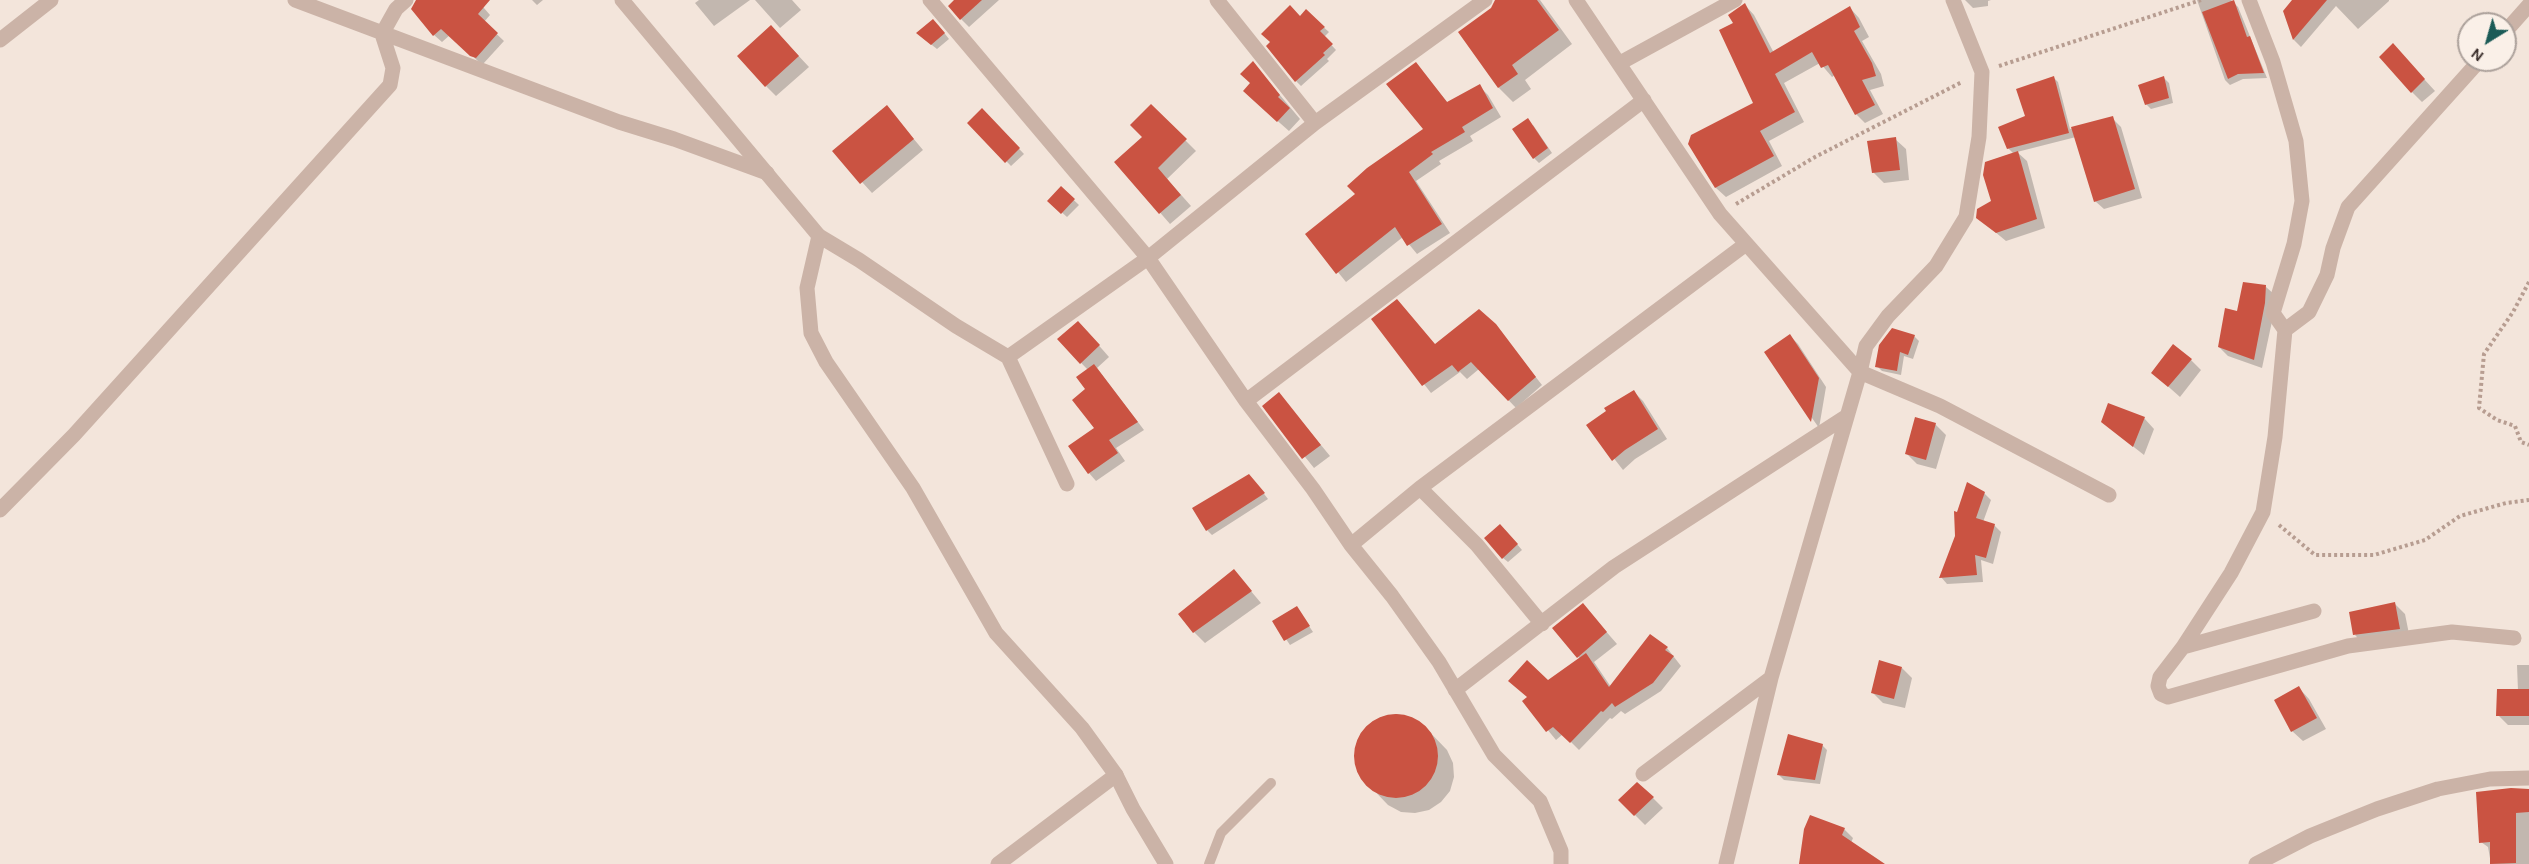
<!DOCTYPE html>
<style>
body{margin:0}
#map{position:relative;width:2529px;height:864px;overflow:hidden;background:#f3e5db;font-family:Karla,sans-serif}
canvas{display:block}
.north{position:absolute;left:2457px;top:12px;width:60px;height:60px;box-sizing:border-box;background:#faf0e8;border:2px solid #aca19b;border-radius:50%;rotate:217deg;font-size:16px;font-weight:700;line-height:24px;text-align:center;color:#372b28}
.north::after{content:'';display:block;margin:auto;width:21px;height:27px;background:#1b5b57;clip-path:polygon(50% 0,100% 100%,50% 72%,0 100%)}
</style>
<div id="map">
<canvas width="2529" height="864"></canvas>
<div class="north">N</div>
</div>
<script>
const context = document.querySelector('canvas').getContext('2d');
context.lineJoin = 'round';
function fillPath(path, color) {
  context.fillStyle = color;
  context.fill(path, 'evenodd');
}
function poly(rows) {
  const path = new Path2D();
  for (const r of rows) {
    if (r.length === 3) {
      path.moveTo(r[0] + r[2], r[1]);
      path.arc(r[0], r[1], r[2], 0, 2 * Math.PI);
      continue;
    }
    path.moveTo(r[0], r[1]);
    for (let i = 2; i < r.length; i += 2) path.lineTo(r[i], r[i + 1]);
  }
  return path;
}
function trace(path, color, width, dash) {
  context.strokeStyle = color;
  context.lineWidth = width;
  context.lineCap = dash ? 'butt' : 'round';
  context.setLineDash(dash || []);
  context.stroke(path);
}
fillPath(poly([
 [422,0,477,0,490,15,484,22,504,41,483,64,479,62,450,35,442,42,434,35,413,9],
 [532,0,543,0,537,5],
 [699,0,750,0,714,26,695,3],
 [755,0,792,0,801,10,780,28],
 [956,0,999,0,969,27,961,19],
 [1497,0,1540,0,1572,44,1525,80,1531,89,1513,102,1499,88,1460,32,1492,9],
 [1965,0,1991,0,1988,1,1988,6,1973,8],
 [2197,0,2231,0,2238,7,2267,78,2243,79,2230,85,2225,80],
 [2293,0,2389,0,2389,1,2358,29,2336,6,2301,47,2294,40,2285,11],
 [1745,5,1754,15,1774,53,1850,8,1859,18,1869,37,1862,41,1881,74,1884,86,1870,90,1883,114,1865,123,1856,114,1835,75,1832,77,1820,63,1784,83,1804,122,1769,141,1782,166,1726,197,1716,188,1690,144,1755,104,1735,23],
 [1306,12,1329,32,1324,37,1336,50,1327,59,1329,61,1301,86,1296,81,1300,18],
 [938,25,949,39,937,49,923,38],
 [781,37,809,67,776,96,766,86],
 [2403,56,2435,91,2422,102,2412,92],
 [1253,63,1300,119,1289,131,1255,101,1252,83],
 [1416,64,1448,103,1479,86,1488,95,1501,117,1470,136,1473,141,1439,161,1441,164,1416,181,1450,233,1417,254,1403,237,1346,282,1307,234,1357,194,1425,130],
 [2053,77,2058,82,2070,129,2112,118,2121,127,2142,198,2104,209,2095,201,2076,137,2017,152,2027,161,2045,228,2006,241,1977,217,1992,201,2014,154,2008,148],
 [2164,78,2169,83,2173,103,2151,109,2146,104],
 [1151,106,1196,151,1167,179,1191,206,1170,224,1116,162,1145,137],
 [887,107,923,150,872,193,834,151],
 [982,110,1024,154,1011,166,969,123],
 [1533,125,1552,153,1539,163,1534,158],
 [1895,139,1906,149,1909,180,1884,183,1873,172],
 [1061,188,1079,205,1067,217,1049,201],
 [2266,287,2275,295,2274,312,2262,368,2228,356,2219,347,2238,312],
 [1373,319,1435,346,1495,325,1542,385,1516,408,1479,369,1467,379,1460,372,1431,393],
 [1088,333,1109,357,1097,368,1144,430,1116,448,1125,461,1096,481,1089,473,1097,429,1087,390,1088,370,1059,340],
 [1790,336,1798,344,1826,387,1819,428,1766,352],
 [1914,336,1919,341,1913,359,1904,356,1901,375,1882,371,1877,366],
 [2191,360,2201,370,2180,397,2153,373],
 [1634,392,1643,401,1667,439,1635,459,1623,470,1588,425],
 [1279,394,1330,456,1314,468,1264,406],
 [2144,418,2154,429,2144,455,2102,422],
 [1935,424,1946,435,1936,469,1917,464,1906,453],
 [1254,481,1268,499,1212,535,1207,530],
 [1984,493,1991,500,1983,522,1994,525,2001,532,1993,564,1981,560,1983,582,1947,584,1941,577,1956,536,1957,514],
 [1505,530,1522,550,1508,562,1503,558],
 [1234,571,1261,603,1205,643,1194,632],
 [2395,604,2405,614,2410,639,2365,645,2355,635],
 [1583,605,1617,644,1594,662,1611,687,1667,648,1681,666,1661,691,1625,714,1621,711,1612,719,1610,718,1579,750,1563,734,1556,740,1524,701,1580,659,1554,628],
 [1297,608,1313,632,1290,645,1274,621],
 [2517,665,2529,665,2529,725,2508,725,2498,715,2518,691],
 [1902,668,1912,678,1905,708,1883,703,1872,692],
 [2299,688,2309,699,2326,729,2303,741,2292,731],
 [1397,714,1410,717,1421,723,1447,750,1453,763,1454,777,1450,791,1441,802,1429,810,1415,813,1401,812,1388,805,1363,779,1357,768,1355,755,1357,742,1363,731,1372,722,1384,716],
 [1822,745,1827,750,1820,784,1784,780,1779,775],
 [2529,789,2529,864,2491,864,2488,847,2481,842,2477,793],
 [1653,798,1663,808,1645,825,1620,800],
 [1844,829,1853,838,1851,843,1880,864,1825,864]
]), '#0003');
fillPath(poly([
 [416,0,490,0,478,14,498,33,476,58,470,56,441,29,433,36,411,9],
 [954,0,982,0,960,20,948,6],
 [1495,0,1537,0,1559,30,1512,65,1518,74,1498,88,1458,32,1491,8],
 [2234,0,2247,37,2250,36,2264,73,2238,74,2228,79,2202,12],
 [2292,0,2327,0,2293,40,2283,11],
 [1745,3,1770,53,1850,6,1860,27,1854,31,1872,63,1876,76,1862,80,1875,105,1855,115,1828,65,1821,68,1812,52,1775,74,1795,112,1760,131,1774,156,1715,188,1688,144,1691,135,1753,103,1719,30,1733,23,1728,15],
 [1290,5,1300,16,1306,9,1325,27,1320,31,1333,44,1323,53,1325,55,1295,82,1266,46,1270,42,1261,34],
 [933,19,945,33,931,45,916,33],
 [771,25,799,56,765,87,737,56],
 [2393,43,2425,79,2411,93,2379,57],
 [1253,61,1280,95,1278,97,1290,108,1277,122,1243,91,1250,83,1240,74],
 [1416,62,1447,102,1480,84,1493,108,1462,127,1465,132,1431,152,1433,154,1409,172,1442,224,1407,246,1395,227,1336,274,1305,234,1355,194,1347,186,1367,168,1423,129,1386,84],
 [2054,76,2069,133,2007,149,1998,127,2025,116,2016,89],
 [2164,76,2169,98,2145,105,2138,85],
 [1151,104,1187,139,1158,168,1181,195,1159,214,1114,162,1142,137,1130,125],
 [887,105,914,139,860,184,832,151],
 [982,108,1020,148,1005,163,967,123],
 [2113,116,2135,189,2094,202,2071,127],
 [1528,118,1548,148,1533,159,1512,129],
 [1896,137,1900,170,1872,173,1867,141],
 [2018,151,2037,219,1996,233,1976,218,1977,209,1991,201,1983,175,1985,162],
 [1061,186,1075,199,1061,214,1047,201],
 [2243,282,2266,285,2265,303,2254,360,2218,347,2225,308,2237,311],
 [1397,299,1435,344,1479,309,1496,324,1536,377,1508,401,1471,362,1458,372,1452,365,1422,386,1371,319],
 [1078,321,1100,345,1080,364,1057,339],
 [1892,328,1915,335,1908,355,1900,352,1897,371,1875,367,1879,345],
 [1790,334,1819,378,1811,422,1764,352],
 [2173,344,2192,359,2168,387,2151,373],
 [1094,364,1138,422,1109,440,1118,453,1088,474,1068,446,1094,428,1072,400,1085,389,1076,377],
 [1634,390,1658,429,1625,450,1612,461,1586,425,1606,411,1604,408],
 [1279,392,1321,445,1302,459,1262,406],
 [2108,403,2145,417,2133,447,2101,422],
 [1915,417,1936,423,1926,460,1905,454],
 [1249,474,1265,493,1206,531,1192,508],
 [1967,482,1985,492,1976,518,1995,524,1986,558,1975,555,1977,575,1939,578,1955,536,1954,511,1957,512],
 [1500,524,1518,544,1502,559,1484,538],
 [1234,569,1252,591,1193,633,1178,614],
 [2395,602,2400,629,2353,635,2349,612],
 [1583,603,1607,632,1577,658,1552,628],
 [1297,606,1310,626,1284,641,1272,621],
 [1650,634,1668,647,1665,650,1674,656,1653,683,1615,707,1612,703,1603,712,1601,711,1570,743,1553,727,1546,732,1522,701,1527,697,1508,681,1527,660,1548,680,1586,653,1609,687],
 [1879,660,1902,667,1894,699,1871,693],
 [2299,686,2317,718,2291,732,2274,700],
 [2497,689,2529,689,2529,716,2496,716],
 [1396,756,42],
 [1788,734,1823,744,1815,780,1777,775],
 [1637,782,1654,797,1634,816,1618,800],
 [2511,788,2529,789,2529,812,2516,813,2516,863,2490,864,2490,842,2479,843,2476,792],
 [1810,815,1845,828,1842,835,1885,864,1799,864,1804,829]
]), '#ca5342');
trace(poly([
 [1999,66,2201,0],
 [1736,204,1815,157,1962,82],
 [2529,282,2513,312,2484,354,2479,408,2497,420,2515,426,2521,442,2529,445],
 [2279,525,2315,555,2374,555,2425,540,2460,516,2506,503,2529,500]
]), '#b79d91', 4, [3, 3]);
trace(poly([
 [1209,864,1221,833,1271,783]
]), '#cbb3a7', 10);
trace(poly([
 [295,0,619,122,674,139,767,173],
 [930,0,1148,258,1246,401,1313,489,1351,545,1392,596,1439,662,1494,755,1540,801,1561,851,1561,864],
 [1217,0,1315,123],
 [1576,0,1720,214,1860,372,1940,406,2109,495],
 [2249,0,2273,62,2296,141,2302,201,2294,244,2273,313,2285,330,2309,312,2327,275,2333,248,2348,207,2480,60],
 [2505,32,2529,5],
 [0,40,51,0],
 [1620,63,1735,0],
 [819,236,859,260,956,326,1008,357,1148,258,1315,123,1485,0],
 [2285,330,2275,437,2263,512,2231,573,2183,647,2160,677,2158,686,2161,694,2168,697,2348,646,2452,632,2514,638],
 [1008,357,1067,484],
 [1246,401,1644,100],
 [1420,488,1477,545,1542,624],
 [0,510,74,435,390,85,393,68,382,34,396,9,406,0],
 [1351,545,1420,488,1746,244],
 [2183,647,2314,611],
 [1455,690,1614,567,1847,416],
 [1643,774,1771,678],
 [998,864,1116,775],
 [1726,864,1771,678,1860,372,1866,346,1888,316,1936,266,1966,217,1979,137,1982,72,1953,0],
 [2256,864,2310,836,2377,809,2438,789,2490,779,2529,778]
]), '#cbb3a7', 15);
trace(poly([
 [622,0,819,236,807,288,811,333,826,362,913,488,996,633,1082,728,1116,775,1133,809,1166,864]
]), '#cbb3a7', 15);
</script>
